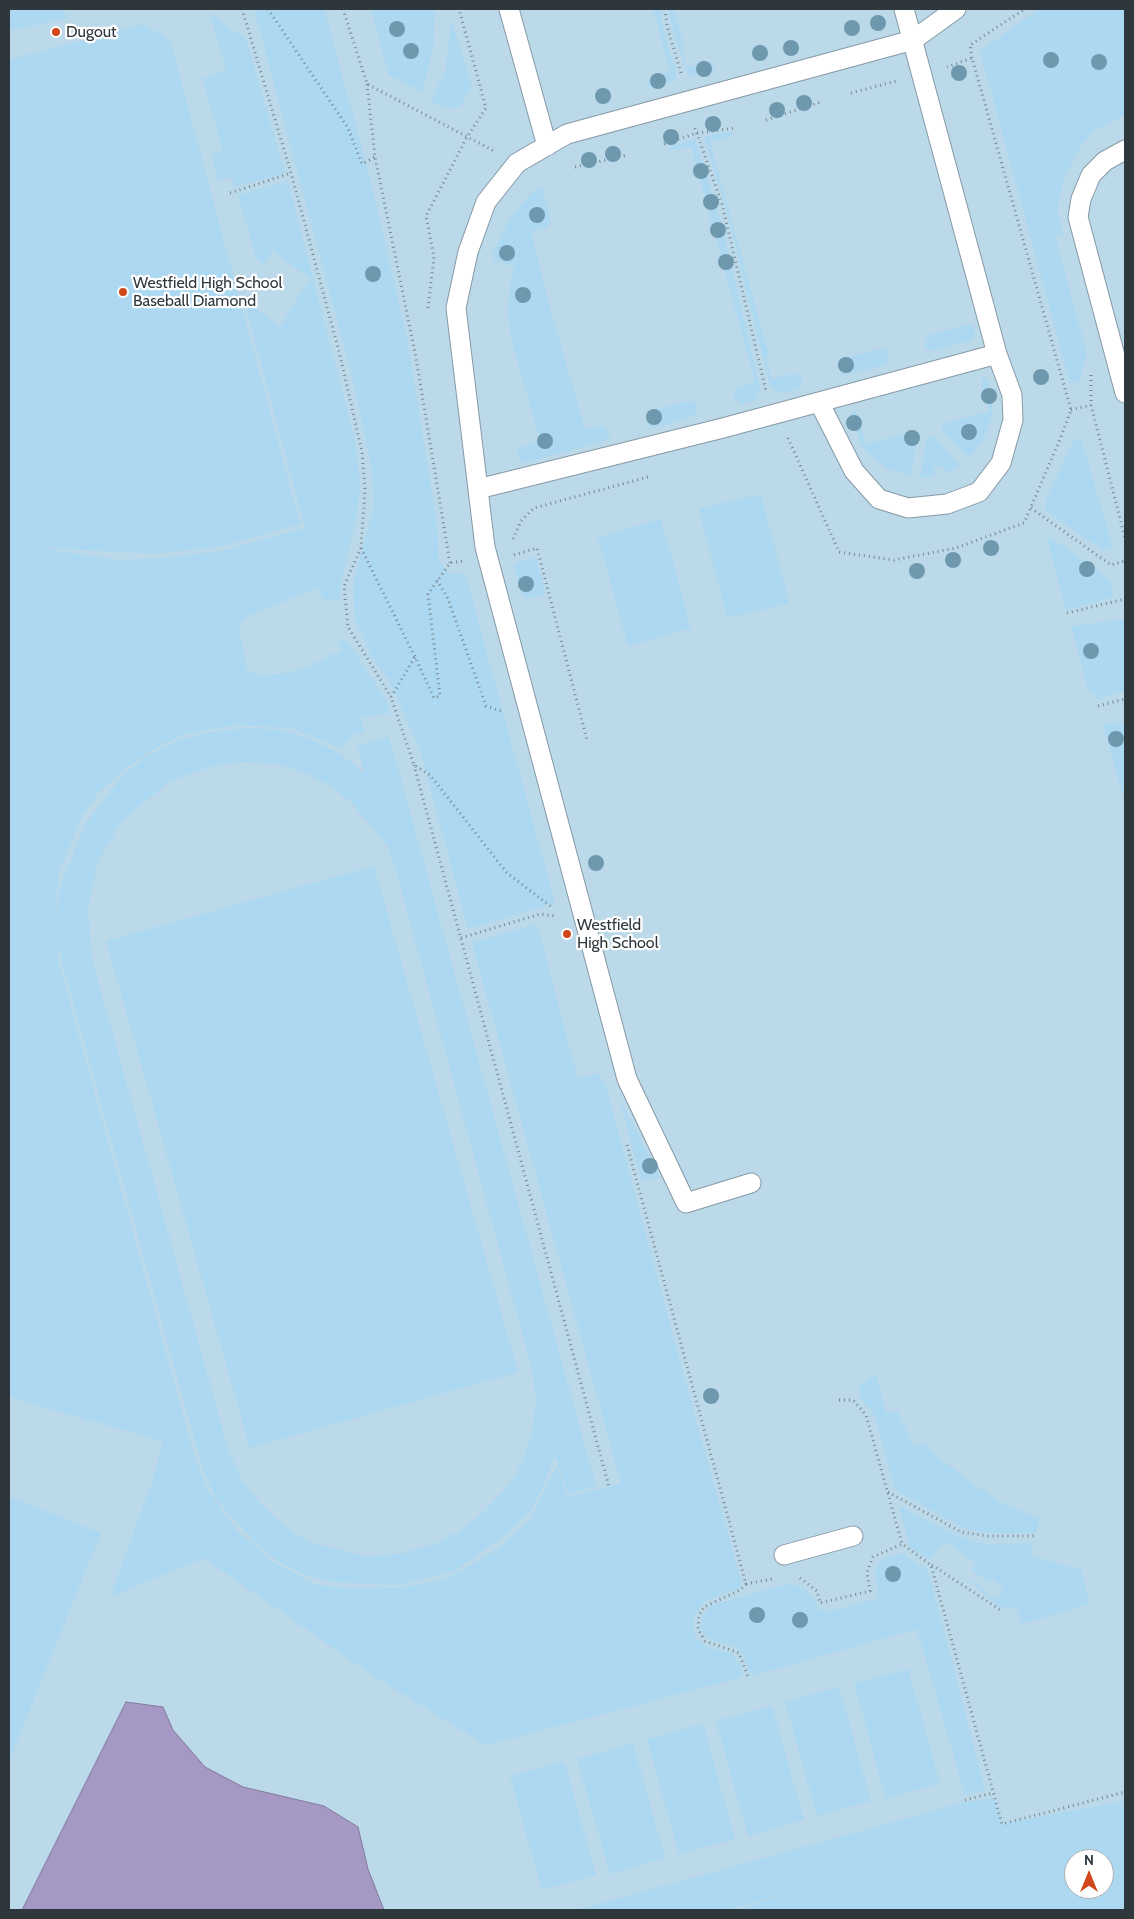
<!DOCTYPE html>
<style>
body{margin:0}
#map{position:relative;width:1134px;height:1919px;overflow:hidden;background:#cde3f0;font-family:Cabin,sans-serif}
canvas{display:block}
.frame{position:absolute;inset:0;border:10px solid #2e373c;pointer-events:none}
.north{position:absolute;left:1064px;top:1849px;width:50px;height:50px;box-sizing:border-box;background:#fff;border:1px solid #abafb1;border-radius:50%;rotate:0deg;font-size:14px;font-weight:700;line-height:20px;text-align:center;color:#2e373c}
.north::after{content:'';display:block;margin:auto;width:18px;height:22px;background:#d0481a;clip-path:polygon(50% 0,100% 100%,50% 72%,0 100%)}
</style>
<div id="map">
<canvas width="1134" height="1919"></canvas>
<div class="frame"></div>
<div class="north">N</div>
</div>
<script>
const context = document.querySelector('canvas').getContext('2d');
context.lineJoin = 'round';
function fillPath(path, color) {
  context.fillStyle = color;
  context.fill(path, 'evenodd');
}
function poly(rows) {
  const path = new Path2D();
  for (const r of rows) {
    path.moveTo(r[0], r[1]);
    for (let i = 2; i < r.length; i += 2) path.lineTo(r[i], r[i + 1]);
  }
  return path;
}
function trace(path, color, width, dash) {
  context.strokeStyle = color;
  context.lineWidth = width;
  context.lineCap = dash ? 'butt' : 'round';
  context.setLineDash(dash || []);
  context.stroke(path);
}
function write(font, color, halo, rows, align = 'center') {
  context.font = font + ' Cabin,sans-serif';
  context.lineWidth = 4.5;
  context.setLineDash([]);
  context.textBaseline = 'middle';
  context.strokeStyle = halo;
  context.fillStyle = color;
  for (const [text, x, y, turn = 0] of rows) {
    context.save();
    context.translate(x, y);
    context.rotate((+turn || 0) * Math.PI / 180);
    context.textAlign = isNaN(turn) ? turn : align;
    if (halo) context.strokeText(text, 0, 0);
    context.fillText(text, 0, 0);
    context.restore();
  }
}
fillPath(poly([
 [9,9,1125,9,1125,1910,9,1910],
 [1074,1859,1104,1859,1104,1889,1074,1889]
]), '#bbd9e9');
fillPath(poly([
 [9,9,63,9,67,18,9,31],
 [254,9,324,9,368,170,407,338,437,525,439,562,450,574,465,573,555,903,468,929,421,753,389,680,371,656,355,619,353,583,374,506,372,470,353,380],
 [371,9,435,9,433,46,423,92,389,75],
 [653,9,660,9,666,41,676,70,675,81,653,88,648,86,648,79,670,71],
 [669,9,674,9,684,47,682,48,686,67,711,62,715,64,712,71,691,77,686,69,672,29],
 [1039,9,1125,9,1125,115,1094,131,1080,147,1064,178,1057,209,1063,234,1055,236,1087,354,1079,382,1070,383,980,51],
 [211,14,246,39,285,173,235,187,232,177,217,181,212,155,221,152,221,145,203,79,226,70,212,21,209,21],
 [451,18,472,87,460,106,448,109,431,101,446,69],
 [144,24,170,40,300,524,223,546,155,554,32,547,120,560,155,559,221,551,305,528,244,300,280,327,310,278,272,251,263,265,256,258,238,195,288,181,355,441,360,484,357,515,341,582,340,603,337,599,324,600,316,588,246,617,239,627,247,670,261,676,285,673,307,667,342,650,338,640,347,640,385,699,390,713,361,717,364,733,356,733,340,748,292,728,236,725,185,734,162,744,127,767,99,792,82,817,58,873,56,927,60,887,85,825,123,775,147,756,179,740,212,732,246,728,282,730,309,738,341,754,365,774,357,747,389,736,596,1486,568,1495,555,1456,542,1488,528,1514,506,1535,454,1571,397,1585,332,1582,303,1574,277,1560,255,1543,216,1499,203,1470,57,945,58,960,194,1455,207,1489,236,1530,273,1562,314,1584,343,1588,400,1588,445,1579,494,1552,530,1520,556,1468,558,1468,567,1498,621,1483,472,943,537,924,578,1079,599,1073,606,1087,701,1439,742,1584,739,1589,724,1593,704,1602,696,1613,693,1622,695,1637,707,1647,730,1653,741,1666,743,1677,486,1745,375,1677,204,1558,110,1597,152,1482,163,1442,91,1420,88,1422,84,1419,9,1397,9,60],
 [244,762,277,764,308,774,334,788,352,803,387,845,395,867,533,1373,536,1402,532,1434,521,1465,508,1487,483,1513,459,1531,437,1543,405,1553,368,1557,309,1542,283,1525,259,1503,242,1479,229,1452,92,959,88,908,93,884,99,859,122,821,165,785,186,775,213,766],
 [724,132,733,132,730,137,710,142,769,355,766,357,771,379,796,373,802,380,801,388,781,393,770,386,728,215,704,137],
 [695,139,721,222,760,388,755,400,741,404,734,396,735,390,755,381,691,147,667,151,672,146],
 [540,187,543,189,551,221,548,227,531,231,549,304,585,429,605,425,610,436,607,440,524,463,517,457,518,449,540,440,511,339,508,313,509,294,514,267,495,260,492,255,510,218,533,191],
 [965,325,972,325,975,329,975,335,971,341,932,351,925,347,928,336],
 [880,349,885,349,887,353,888,362,884,365,846,375,841,374,839,371,837,366,840,359],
 [983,377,987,378,989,385,993,413,985,436,969,459,943,431,942,424,990,411,981,383],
 [688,401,693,401,697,406,695,415,653,428,649,426,646,416,648,412],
 [854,412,858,414,866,444,914,431,917,440,910,476,888,469,869,454,862,445,855,429,851,416,851,413],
 [934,436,960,466,946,473,944,465,933,468,935,476,920,478,927,437],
 [1081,439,1113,547,1103,550,1046,511,1045,503,1073,441],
 [761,494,789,603,727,618,699,509],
 [661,519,691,628,628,646,598,537],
 [1050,537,1111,580,1113,597,1066,610,1047,538],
 [536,557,546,594,527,599,523,596,513,564],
 [1125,619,1125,690,1096,700,1093,692,1089,693,1071,626],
 [1125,722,1125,804,1103,724],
 [374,866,518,1372,250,1448,106,941],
 [619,1098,660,1177,642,1181],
 [876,1374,886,1413,897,1411,914,1447,924,1443,943,1461,977,1487,1001,1502,1040,1519,1036,1533,984,1533,964,1528,895,1490,875,1415,862,1401,859,1393,860,1385],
 [9,1496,101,1533,9,1761],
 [899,1506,937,1526,972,1541,986,1544,1034,1543,1030,1555,1081,1570,1090,1604,1021,1624,1018,1610,998,1606,966,1577,986,1589,985,1592,996,1600,1004,1588,992,1579,989,1582,972,1571,976,1563,943,1541,930,1560,910,1548],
 [900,1553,928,1570,985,1790,965,1795,917,1629,751,1676,742,1652,734,1646,714,1641,705,1636,700,1625,704,1614,712,1605,784,1585,793,1584,807,1590,820,1610,830,1611,879,1598,875,1570,883,1559],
 [908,1669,940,1783,886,1799,854,1683],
 [839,1687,871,1801,817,1816,785,1702],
 [772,1706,804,1820,748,1836,716,1721],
 [703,1724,735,1839,679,1854,647,1739],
 [633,1743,665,1858,610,1874,577,1759],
 [564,1761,596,1875,542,1890,510,1776],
 [994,1798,1002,1824,1125,1801,1125,1910,735,1910,833,1880,727,1910,577,1910,962,1803],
 [1074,1859,1104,1859,1104,1889,1074,1889]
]), '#add8f1');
const water = poly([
 [126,1702,163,1707,173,1730,205,1767,243,1787,324,1806,358,1827,368,1869,384,1910,22,1910,126,1702]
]);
fillPath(water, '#a698c5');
trace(water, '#827b9c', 1);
const service = poly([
 [509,9,547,146],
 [1125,150,1105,161,1091,175,1081,199,1078,217,1125,393],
 [819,402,854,471,879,499,908,508,947,504,979,492,1001,463,1013,420,1012,395,997,354],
 [478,489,723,428,997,354,904,9],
 [751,1183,686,1203,627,1079,485,547,456,308,468,252,486,202,517,163,567,134,913,40,956,9],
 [784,1555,853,1536]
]);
trace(service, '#8599a6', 21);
trace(poly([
 [242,9,291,173,340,355,362,452,365,489,361,548,344,586,348,627,391,697],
 [268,9,348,128,362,164,375,157],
 [343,9,367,84,494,151],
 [665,9,667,26,682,76],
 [972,58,970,45,1025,9],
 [367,84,375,157,416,358,450,563],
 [851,93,896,81],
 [766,120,821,102],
 [695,128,722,204,766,391],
 [664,144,697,133,735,128],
 [575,167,628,155],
 [230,193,291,173],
 [428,308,434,257,426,216,467,137,486,108,459,9],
 [1091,375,1091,405,1125,538],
 [1071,410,1091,405],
 [788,438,839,552,894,560,956,548,1024,523,1061,437,1071,410,972,58,947,67],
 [1031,508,1111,565,1125,561],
 [513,539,521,521,534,508,648,477],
 [361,548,415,657],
 [514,555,537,548,587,740],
 [462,561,450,563,428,594,440,696,434,698,415,657,391,697,414,765,430,775,507,873,553,908],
 [437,580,448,599,486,706,501,711],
 [1067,613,1125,599],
 [1098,706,1125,699],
 [414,765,609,1487],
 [461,938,540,914,556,916],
 [627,1145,746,1584,772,1579],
 [839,1400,853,1400,866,1415,902,1544],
 [888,1492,961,1532,988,1536,1037,1536],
 [932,1565,1002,1611],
 [800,1578,817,1591,820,1603,870,1591,867,1572,873,1557,902,1544,931,1565,1002,1824,1125,1792],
 [746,1584,740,1590,704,1607,699,1615,698,1629,705,1641,739,1653,748,1677],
 [965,1800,993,1793]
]), '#78878f', 3, [1, 4]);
trace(service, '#fff', 19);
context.fillStyle = '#6d98ae';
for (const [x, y] of [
 [878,23],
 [852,28],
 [397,29],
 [791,48],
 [411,51],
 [760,53],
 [1051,60],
 [1099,62],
 [704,69],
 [959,73],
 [658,81],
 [603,96],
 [804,103],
 [777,110],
 [713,124],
 [671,137],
 [613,154],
 [589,160],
 [701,171],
 [711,202],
 [537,215],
 [718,230],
 [507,253],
 [726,262],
 [373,274],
 [523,295],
 [846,365],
 [1041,377],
 [989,396],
 [654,417],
 [854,423],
 [969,432],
 [912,438],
 [545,441],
 [991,548],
 [953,560],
 [1087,569],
 [917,571],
 [526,584],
 [1091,651],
 [1116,739],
 [596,863],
 [650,1166],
 [711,1396],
 [893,1574],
 [757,1615],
 [800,1620]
]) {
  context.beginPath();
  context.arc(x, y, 8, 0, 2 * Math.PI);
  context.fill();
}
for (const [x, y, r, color] of [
 [56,32,5,"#d0481a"],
 [123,292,5,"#d0481a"],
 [567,934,5,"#d0481a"]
]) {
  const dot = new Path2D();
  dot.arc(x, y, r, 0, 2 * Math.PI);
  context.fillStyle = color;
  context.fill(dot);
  trace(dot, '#fff', 2);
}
write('16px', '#2e373c', '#fff', [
 ["Dugout",66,32],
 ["Westfield High School",133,283],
 ["Baseball Diamond",133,301],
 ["Westfield",577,925],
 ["High School",577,943]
], 'left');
</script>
